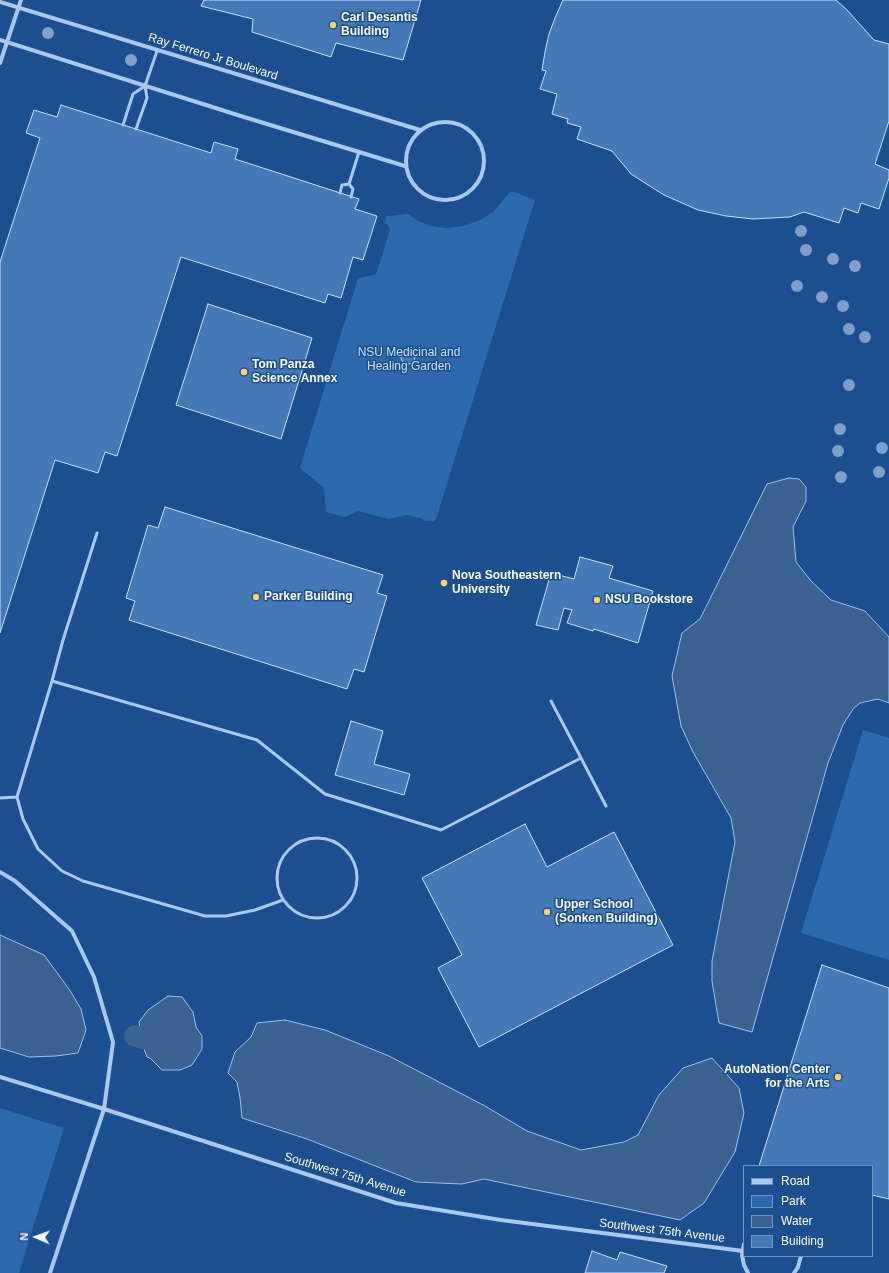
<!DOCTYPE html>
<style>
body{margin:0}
#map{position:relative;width:889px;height:1273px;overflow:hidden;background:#1b4f8f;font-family:Arial,sans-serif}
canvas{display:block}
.legend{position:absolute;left:743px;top:1165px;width:130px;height:92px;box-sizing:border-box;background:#1b4f8f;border:1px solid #7695bc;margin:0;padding:5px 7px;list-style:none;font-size:12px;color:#fff}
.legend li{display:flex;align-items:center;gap:8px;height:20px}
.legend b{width:20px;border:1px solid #7695bc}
.north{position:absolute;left:16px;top:1217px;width:40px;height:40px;-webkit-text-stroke:3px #1b4f8f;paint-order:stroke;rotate:272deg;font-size:11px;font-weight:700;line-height:16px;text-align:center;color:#fff}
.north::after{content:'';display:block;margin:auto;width:14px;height:18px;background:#fff;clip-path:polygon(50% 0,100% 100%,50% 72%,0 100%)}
</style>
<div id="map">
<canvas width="889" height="1273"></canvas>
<ul class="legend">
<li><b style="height:5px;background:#a9c9ee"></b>Road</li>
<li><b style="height:11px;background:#2e69ad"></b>Park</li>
<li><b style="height:11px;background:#3c6290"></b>Water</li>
<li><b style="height:11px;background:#4478b7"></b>Building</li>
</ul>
<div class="north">N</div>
</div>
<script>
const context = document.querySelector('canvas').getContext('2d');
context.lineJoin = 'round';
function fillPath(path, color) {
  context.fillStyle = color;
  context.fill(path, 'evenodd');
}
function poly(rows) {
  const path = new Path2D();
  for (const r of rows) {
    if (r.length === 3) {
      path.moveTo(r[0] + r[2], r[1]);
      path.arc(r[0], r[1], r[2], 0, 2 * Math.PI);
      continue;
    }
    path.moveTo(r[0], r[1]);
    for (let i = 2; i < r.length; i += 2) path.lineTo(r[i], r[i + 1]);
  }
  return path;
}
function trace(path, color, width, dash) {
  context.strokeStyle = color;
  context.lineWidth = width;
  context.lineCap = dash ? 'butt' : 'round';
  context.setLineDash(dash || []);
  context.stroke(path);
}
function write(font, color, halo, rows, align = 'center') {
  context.font = font + ' Arial,sans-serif';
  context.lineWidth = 3;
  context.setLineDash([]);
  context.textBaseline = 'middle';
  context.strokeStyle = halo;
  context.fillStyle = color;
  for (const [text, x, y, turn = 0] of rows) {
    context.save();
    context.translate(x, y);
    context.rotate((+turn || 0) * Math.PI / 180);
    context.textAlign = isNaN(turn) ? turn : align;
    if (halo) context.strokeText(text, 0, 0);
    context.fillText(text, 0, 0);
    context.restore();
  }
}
fillPath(poly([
 [510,192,514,192,535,200,437,516,434,521,425,521,420,518,407,515,389,519,358,511,345,517,326,512,324,488,300,468,358,278,375,275,377,271,390,230,388,225,384,223,387,216,408,214,418,221,430,226,446,228,464,226,480,220,493,212],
 [863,730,889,738,889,960,801,933],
 [0,1108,64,1128,19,1273,0,1273]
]), '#2e69ad');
const water = poly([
 [789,478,799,479,806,487,806,501,793,527,796,562,811,581,831,600,865,611,889,637,889,703,878,699,860,703,853,709,843,725,828,763,752,1032,719,1023,712,981,712,961,735,842,731,818,693,752,681,726,672,676,682,633,700,619,767,484,789,478],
 [0,935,44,955,69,989,81,1009,86,1030,78,1053,56,1056,29,1057,0,1048,0,935],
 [168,996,182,997,193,1012,196,1027,202,1036,202,1049,192,1065,180,1070,162,1070,150,1058,147,1057,142,1043,139,1022,148,1010,168,996],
 [285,1020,325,1030,389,1056,485,1106,527,1131,581,1150,624,1142,638,1135,659,1095,683,1068,712,1058,739,1088,744,1113,735,1152,704,1203,680,1220,484,1179,462,1184,416,1182,307,1139,242,1118,240,1098,237,1082,228,1073,235,1052,251,1037,257,1023,285,1020]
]);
fillPath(water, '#3c6290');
trace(water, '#9cc4f0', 1);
trace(poly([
 [135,1036,169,1044]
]), '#3c6290', 22);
const building = poly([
 [204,0,421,0,403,60,336,43,331,57,252,32,253,19,201,6,204,0],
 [563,0,836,0,847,10,874,40,889,44,889,121,875,164,889,170,889,178,879,209,861,203,858,213,844,208,839,223,804,212,790,217,753,219,726,216,698,210,664,195,631,174,612,151,577,139,581,127,567,123,568,119,552,114,557,94,540,89,546,71,542,70,545,52,549,34,555,18,563,0],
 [61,105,211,153,214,142,238,149,235,159,359,199,355,209,377,216,363,260,353,257,341,298,328,294,325,303,181,257,117,456,105,452,98,473,55,460,0,633,0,262,40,138,26,133,34,110,57,117,61,105],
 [208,304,312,338,281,439,176,405,208,304],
 [408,357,7],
 [165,507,383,575,377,593,387,596,364,672,354,669,347,689,129,620,135,601,126,598,148,525,158,528,165,507],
 [580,557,613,566,609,578,653,591,638,643,594,629,593,631,567,623,572,610,564,608,558,630,536,625,551,573,574,579,580,557],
 [351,721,383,731,374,764,410,774,404,795,335,775,351,721],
 [525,824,547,867,614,832,673,945,479,1047,438,968,462,955,422,878,525,824],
 [822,965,889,988,889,1199,872,1195,872,1166,759,1166,822,965],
 [592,1251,617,1260,620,1252,667,1266,664,1273,585,1273,592,1251]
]);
fillPath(building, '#4478b7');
trace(building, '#cfe3fa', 1);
trace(poly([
 [123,125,133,94,145,86,157,51],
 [136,129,147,98,145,86],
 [340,193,342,185,349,184],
 [351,197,353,189,349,184,359,152],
 [52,681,257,740,325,794,441,830,581,758],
 [551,701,581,758,606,806],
 [17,797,52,681,63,640,97,533],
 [0,798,17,797,23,819,38,849,62,871,83,881,205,916,226,916,255,910,283,900],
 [317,878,40]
]), '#a9c9ee', 3);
trace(poly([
 [0,2,420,130],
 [0,40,244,117,405,166],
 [0,63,21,0],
 [445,161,39],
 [0,872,15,881,72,931,94,977,113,1042,104,1109,50,1273],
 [0,1077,104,1109,396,1203,501,1220,743,1251],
 [744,1244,742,1255,744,1265,748,1273],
 [794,1273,798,1267,801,1256]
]), '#a9c9ee', 4);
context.fillStyle = '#7ea0ca';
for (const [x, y] of [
 [48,33],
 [131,60],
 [801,231],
 [806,250],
 [833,259],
 [855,266],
 [797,286],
 [822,297],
 [843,306],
 [849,329],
 [865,337],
 [849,385],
 [840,429],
 [882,448],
 [838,451],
 [879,472],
 [841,477]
]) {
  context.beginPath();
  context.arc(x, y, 6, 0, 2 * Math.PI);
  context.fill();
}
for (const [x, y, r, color] of [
 [333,25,4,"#ffd166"],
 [244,372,4,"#ffd166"],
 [444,583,4,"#ffd166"],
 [256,597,4,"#ffd166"],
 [597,600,4,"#ffd166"],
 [547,912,4,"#ffd166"],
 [838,1077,4,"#ffd166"]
]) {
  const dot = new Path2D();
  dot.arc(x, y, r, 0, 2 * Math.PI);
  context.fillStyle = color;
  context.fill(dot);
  trace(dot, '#1b4f8f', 1.5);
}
write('bold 12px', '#fff', '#1b4f8f', [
 ["Carl Desantis",341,18],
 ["Building",341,32],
 ["Tom Panza",252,365],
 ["Science Annex",252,379],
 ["Nova Southeastern",452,576],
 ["University",452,590],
 ["Parker Building",264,597],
 ["NSU Bookstore",605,600],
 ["Upper School",555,905],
 ["(Sonken Building)",555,919],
 ["AutoNation Center",830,1070,"right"],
 ["for the Arts",830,1084,"right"]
], 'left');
write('12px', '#fff', '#1b4f8f', [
 ["Ray Ferrero Jr Boulevard",213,57,17],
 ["Southwest 75th Avenue",345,1175,17],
 ["Southwest 75th Avenue",662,1231,7]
]);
write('12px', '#cfe3fa', '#1b4f8f', [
 ["NSU Medicinal and",409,353],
 ["Healing Garden",409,367]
]);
</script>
